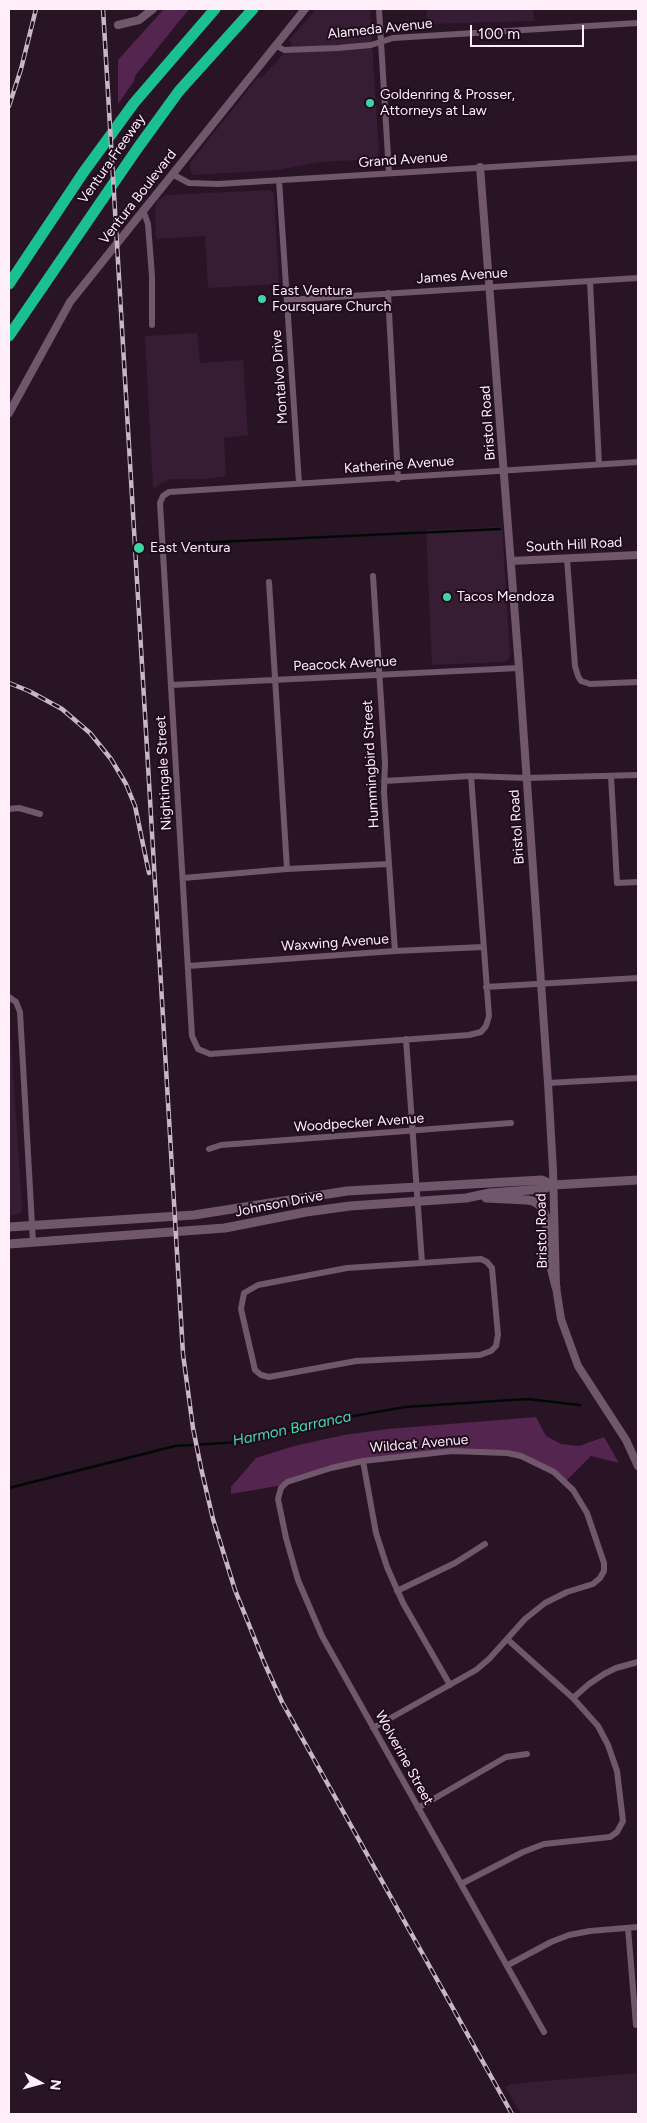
<!DOCTYPE html>
<style>
body{margin:0}
#map{position:relative;width:647px;height:2123px;overflow:hidden;background:#291425;font-family:Figtree,sans-serif}
canvas{display:block}
.frame{position:absolute;inset:0;border:10px solid #feeffb;pointer-events:none}
.north{position:absolute;left:15px;top:2058px;width:50px;height:50px;-webkit-text-stroke:4px #1f0b1c;paint-order:stroke;rotate:97deg;font-size:14px;font-weight:700;line-height:20px;text-align:center;color:#feeffb}
.north::after{content:'';display:block;margin:auto;width:18px;height:22px;background:#feeffb;clip-path:polygon(50% 0,100% 100%,50% 72%,0 100%)}
.scale{position:absolute;left:470px;top:25px;width:114px;height:22px;box-sizing:border-box;border:2px solid #feeffb;border-top:0;padding-left:6px;font-size:15px;line-height:18px;white-space:nowrap;color:#feeffb;-webkit-text-stroke:4px #1f0b1c;paint-order:stroke}
</style>
<div id="map">
<canvas width="647" height="2123"></canvas>
<div class="frame"></div>
<div class="north">N</div>
<div class="scale">100 m</div>
</div>
<script>
const c = document.querySelector('canvas').getContext('2d');
c.lineJoin = 'round';
function fill(path, color) {
  c.fillStyle = color;
  c.fill(path, 'evenodd');
}
function toPath(rows) {
  const path = new Path2D();
  for (const r of rows) {
    path.moveTo(r[0], r[1]);
    for (let i = 2; i < r.length; i += 2) path.lineTo(r[i], r[i + 1]);
  }
  return path;
}
function stroke(path, color, width, dash) {
  c.strokeStyle = color;
  c.lineWidth = width;
  c.lineCap = dash ? 'butt' : 'round';
  c.setLineDash(dash || []);
  c.stroke(path);
}
function label(font, color, halo, rows, align = 'center') {
  c.font = font + ' Figtree,sans-serif';
  c.lineWidth = 4;
  c.setLineDash([]);
  c.textBaseline = 'middle';
  c.strokeStyle = halo;
  c.fillStyle = color;
  for (const [text, x, y, turn = 0] of rows) {
    c.save();
    c.translate(x, y);
    c.rotate((+turn || 0) * Math.PI / 180);
    c.textAlign = isNaN(turn) ? turn : align;
    if (halo) c.strokeText(text, 0, 0);
    c.fillText(text, 0, 0);
    c.restore();
  }
}
const built = toPath([
 [316,9,370,9,379,154,376,159,320,162,277,170,193,175,190,170,190,163,259,76,261,78,292,45,289,40],
 [426,9,533,9,534,21,427,24],
 [270,190,274,193,279,284,208,288,205,236,156,239,155,209,157,201,166,195],
 [197,333,200,363,243,360,248,435,224,438,226,476,205,479,171,479,161,483,155,488,153,487,145,336],
 [502,527,510,656,508,660,503,662,432,665,426,530],
 [9,1011,22,1208,21,1213,9,1216],
 [638,2073,638,2114,521,2114,505,2087,511,2084]
]);
const green = toPath([
 [164,9,189,9,135,76,134,81,118,104,118,60],
 [536,1417,546,1436,561,1444,579,1446,604,1437,619,1463,591,1456,565,1482,521,1456,463,1451,363,1461,283,1485,231,1494,231,1487,256,1458,294,1446,344,1435,388,1429]
]);
const stream = toPath([
 [174,544,500,529],
 [9,1488,175,1446,240,1442,331,1420,405,1407,527,1399,580,1405]
]);
const minor = toPath([
 [379,9,389,173],
 [275,45,284,50,338,48,371,45,393,38,638,23],
 [172,174,189,183,218,184,638,158],
 [279,180,299,483],
 [143,210,148,224,152,276,152,325],
 [590,281,599,464],
 [388,293,398,479],
 [287,300,638,278],
 [567,559,575,666,578,676,581,681,590,684,638,682],
 [373,576,385,762,384,792,395,951],
 [269,582,287,869],
 [171,685,519,668],
 [471,776,489,1016,486,1026,481,1032,469,1035,210,1054,198,1049,192,1036,160,503,163,496,169,492,638,462],
 [611,776,617,883,638,882],
 [384,781,471,776,527,778,638,775],
 [9,809,19,808,40,814],
 [183,878,287,869,389,864],
 [188,966,395,951,483,947],
 [486,987,638,978],
 [9,997,16,1002,20,1012,33,1242],
 [406,1039,422,1263],
 [548,1083,638,1078],
 [209,1149,221,1145,511,1123],
 [481,1259,487,1262,492,1268,498,1335,496,1346,491,1351,480,1355,356,1361,269,1377,261,1375,255,1370,241,1309,244,1293,258,1285,347,1268,481,1259],
 [363,1461,376,1533,387,1567,403,1603,450,1685],
 [397,1591,455,1563,485,1544],
 [573,1698,589,1684,604,1674,616,1668,638,1662],
 [373,1728,476,1670,489,1659,525,1619,545,1603,567,1592,593,1584,600,1578,604,1571,604,1563,587,1513,573,1490,554,1472,521,1456,507,1453,452,1451,363,1461,331,1468,287,1482,281,1488,278,1499,286,1538,298,1580,322,1636,544,2032],
 [418,1808,506,1757,527,1754],
 [461,1884,523,1852,544,1844,610,1837,617,1832,623,1821,617,1771,608,1745,598,1726,573,1698,507,1639],
 [628,1928,636,2025],
 [508,1965,551,1942,569,1935,590,1931,638,1927]
]);
const tertiary = toPath([
 [118,25,139,20,153,9],
 [480,167,519,668,548,1083,553,1170,556,1287,561,1319,578,1366,626,1440,638,1466],
 [9,413,70,302,305,9],
 [511,561,638,555]
]);
const secondary = toPath([
 [486,1198,527,1200,533,1201,541,1206,546,1217,549,1259,556,1287],
 [9,1227,194,1215,347,1191,542,1180,553,1185],
 [9,1244,225,1228,306,1212,350,1206,466,1198,490,1193,543,1189,553,1185,638,1180]
]);
const motorway = toPath([
 [9,284,83,173,134,103,215,9],
 [9,336,137,149,179,91,253,9]
]);
const rail = toPath([
 [103,9,183,1354,193,1428,201,1468,213,1519,235,1590,264,1662,282,1702,512,2114],
 [9,106,21,69,36,9],
 [9,683,29,691,62,709,90,733,111,759,126,784,135,806,149,873]
]);
const markers = [
 [370,103,5,"#3ed4a3"],
 [262,299,5,"#3ed4a3"],
 [139,548,6,"#3ed4a3"],
 [447,597,5,"#3ed4a3"]
];
const streetNames = [
 ["Alameda Avenue",380,29,-6],
 ["Ventura Freeway",112,159,-55],
 ["Grand Avenue",403,160,-4],
 ["Ventura Boulevard",138,197,-52],
 ["James Avenue",462,276,-4],
 ["Montalvo Drive",280,377,-94],
 ["Bristol Road",488,423,-94],
 ["Katherine Avenue",399,465,-4],
 ["South Hill Road",574,545,-3],
 ["Peacock Avenue",345,664,-3],
 ["Hummingbird Street",371,764,-93],
 ["Nightingale Street",164,773,-93],
 ["Bristol Road",517,827,-94],
 ["Waxwing Avenue",335,943,-4],
 ["Woodpecker Avenue",359,1123,-4],
 ["Johnson Drive",279,1204,-11],
 ["Bristol Road",542,1231,-91],
 ["Wildcat Avenue",419,1444,-5],
 ["Wolverine Street",404,1758,61]
];
const poiNames = [
 ["Goldenring & Prosser,",380,95],
 ["Attorneys at Law",380,111],
 ["East Ventura",272,291],
 ["Foursquare Church",272,307],
 ["East Ventura",150,548],
 ["Tacos Mendoza",457,597]
];
const waterNames = [
 ["Harmon Barranca",292,1429,-12]
];
fill(built, '#371d33');
fill(green, '#54254e');
stroke(stream, '#010905', 2.5);
stroke(minor, '#70576b', 6);
stroke(tertiary, '#70576b', 8);
stroke(secondary, '#70576b', 9);
stroke(motorway, '#1ac090', 11);
stroke(rail, '#c7b6c4', 4.5);
stroke(rail, '#1f0b1c', 2.5, [8]);
for (const [x, y, r, color] of markers) {
  const dot = new Path2D();
  dot.arc(x, y, r, 0, 2 * Math.PI);
  c.fillStyle = color;
  c.fill(dot);
  stroke(dot, '#1f0b1c', 2);
}
label('14px', '#feeffb', '#1f0b1c', streetNames);
label('14px', '#feeffb', '#1f0b1c', poiNames, 'left');
label('italic 15px', '#45dcaa', '#1f0b1c', waterNames);
</script>
